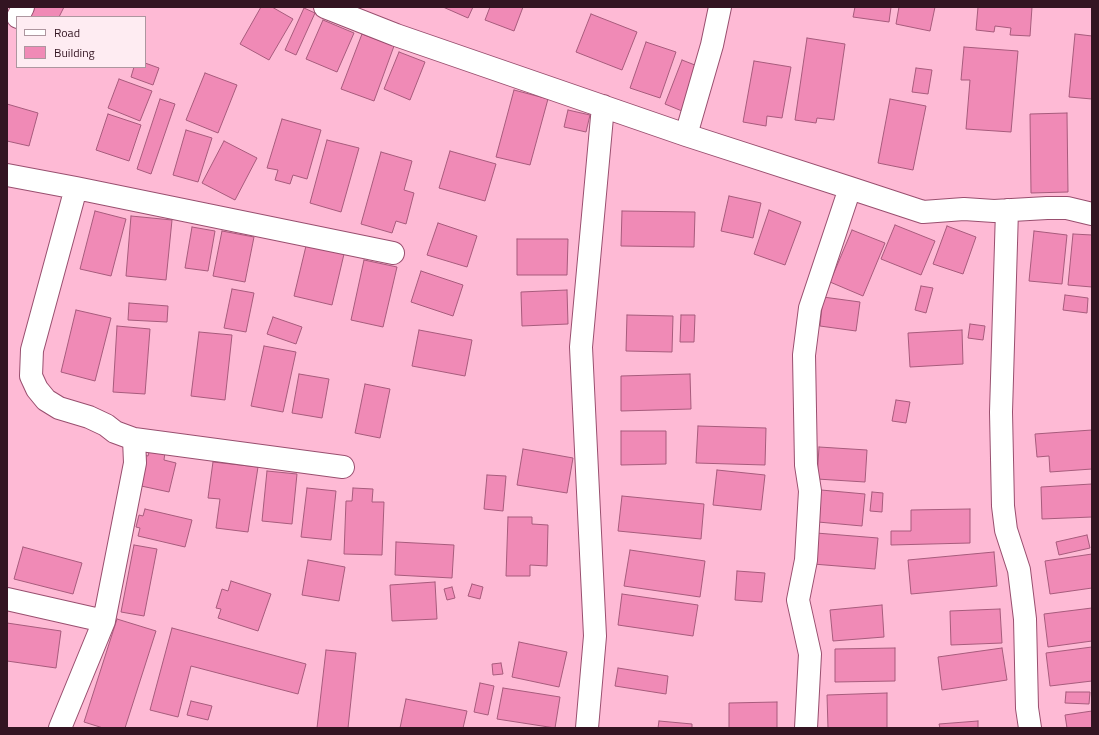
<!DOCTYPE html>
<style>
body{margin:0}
#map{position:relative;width:1099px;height:735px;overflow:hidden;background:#febad5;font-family:"Titillium Web",sans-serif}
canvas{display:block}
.frame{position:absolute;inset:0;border:8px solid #331522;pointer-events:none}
.legend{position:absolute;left:16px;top:16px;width:130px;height:52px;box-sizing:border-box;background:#feecf2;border:1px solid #ad969f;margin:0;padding:5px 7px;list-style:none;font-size:12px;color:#331522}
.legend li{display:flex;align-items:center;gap:8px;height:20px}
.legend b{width:20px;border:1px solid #ad969f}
</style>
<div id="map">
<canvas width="1099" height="735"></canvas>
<div class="frame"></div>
<ul class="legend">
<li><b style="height:5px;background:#fff"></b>Road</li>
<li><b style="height:11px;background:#f08ab6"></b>Building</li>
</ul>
</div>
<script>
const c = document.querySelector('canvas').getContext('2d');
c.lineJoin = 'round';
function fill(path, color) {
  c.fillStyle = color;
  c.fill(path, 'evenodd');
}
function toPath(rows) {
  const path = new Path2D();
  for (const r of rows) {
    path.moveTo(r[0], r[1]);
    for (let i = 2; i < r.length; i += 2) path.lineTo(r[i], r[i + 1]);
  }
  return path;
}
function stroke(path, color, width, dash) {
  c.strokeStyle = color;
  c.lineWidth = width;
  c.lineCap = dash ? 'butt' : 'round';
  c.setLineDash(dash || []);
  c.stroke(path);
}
const building = toPath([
 [31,7,64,7,59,17,26,17,31,7],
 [261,7,272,7,293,19,269,60,240,44,261,7],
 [443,7,473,7,468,18,443,7],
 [490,7,523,7,514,31,485,20,490,7],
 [855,7,891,7,889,22,853,17,855,7],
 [899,7,935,7,930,31,896,24,899,7],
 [978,7,1032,7,1030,36,1010,35,1011,28,995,26,994,32,976,30,978,7],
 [304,8,315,13,296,55,285,50,304,8],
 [591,14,637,32,622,70,576,52,591,14],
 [323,20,354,33,337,72,306,59,323,20],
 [362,34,394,46,374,101,341,89,362,34],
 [1075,34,1092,36,1092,99,1069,97,1075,34],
 [807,38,845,44,834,120,817,118,816,123,795,120,807,38],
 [646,42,676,52,660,98,630,88,646,42],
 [964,47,1018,51,1011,132,966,129,970,80,961,80,964,47],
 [399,52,425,62,410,100,384,89,399,52],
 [682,60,700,67,682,111,665,104,682,60],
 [754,61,791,67,782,118,767,116,766,126,743,122,754,61],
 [145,63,159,68,153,85,131,77,134,67,145,67,145,63],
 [916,68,932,70,928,94,912,92,916,68],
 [205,73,237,85,218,133,186,120,205,73],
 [119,79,152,91,140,121,108,108,119,79],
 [514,90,548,99,530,165,496,157,514,90],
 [160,99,175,104,151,174,137,169,160,99],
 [890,99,926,106,913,170,878,163,890,99],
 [7,104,38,113,29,146,7,141,7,104],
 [568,110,590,115,586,132,564,127,568,110],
 [1067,113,1068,192,1031,193,1030,114,1067,113],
 [108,114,141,125,129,161,96,150,108,114],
 [282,119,321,130,307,179,293,175,290,184,275,180,278,170,267,168,282,119],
 [186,130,212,138,198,182,173,175,186,130],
 [327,140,359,148,341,212,310,203,327,140],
 [224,141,257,158,235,200,202,183,224,141],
 [450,151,496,164,485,201,439,188,450,151],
 [381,152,412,161,404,190,414,193,406,224,396,221,392,233,361,224,381,152],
 [729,196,761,203,753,238,721,231,729,196],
 [769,210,801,222,785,265,754,254,769,210],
 [95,211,126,219,111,276,80,269,95,211],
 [622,211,695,212,694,247,621,246,622,211],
 [131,216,172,220,166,280,126,276,131,216],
 [438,223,477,236,467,267,427,255,438,223],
 [895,225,935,241,921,275,881,259,895,225],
 [947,226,976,237,963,274,933,264,947,226],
 [192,227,215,231,208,271,185,268,192,227],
 [852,230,885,243,863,296,830,282,852,230],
 [222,231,254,237,245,282,213,276,222,231],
 [1034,231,1067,235,1062,284,1029,281,1034,231],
 [1073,234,1092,235,1092,287,1068,285,1073,234],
 [517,239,568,239,567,275,517,275,517,239],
 [306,246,344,254,332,305,294,296,306,246],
 [364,260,397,267,383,327,351,320,364,260],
 [421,271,463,285,453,316,411,302,421,271],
 [921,286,933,288,926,313,915,310,921,286],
 [232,289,254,293,246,332,224,328,232,289],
 [567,290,568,324,522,326,521,292,567,290],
 [1065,295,1088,298,1087,313,1063,310,1065,295],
 [823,297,860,302,856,331,820,326,823,297],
 [129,303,168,306,167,322,128,320,129,303],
 [76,310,111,318,95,381,61,372,76,310],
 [627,315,673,316,672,352,626,351,627,315],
 [681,315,695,315,694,342,680,342,681,315],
 [273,317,302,327,296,344,267,334,273,317],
 [970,324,985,326,983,340,968,338,970,324],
 [117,326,150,329,145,394,113,392,117,326],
 [419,330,472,340,465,376,412,366,419,330],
 [962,330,963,364,910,367,908,333,962,330],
 [199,332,232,335,225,400,191,396,199,332],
 [264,346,296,352,283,412,251,406,264,346],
 [299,374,329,379,322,418,292,413,299,374],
 [690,374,691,409,621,411,621,376,690,374],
 [365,384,390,389,380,438,355,433,365,384],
 [896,400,910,402,906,423,892,421,896,400],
 [698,426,766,428,765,465,696,463,698,426],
 [1092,430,1092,469,1050,472,1049,456,1037,457,1035,434,1092,430],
 [621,431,666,431,666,464,621,465,621,431],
 [819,447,867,450,865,482,817,479,819,447],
 [150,448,165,452,164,460,176,463,169,492,132,484,139,454,148,456,150,448],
 [523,449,573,458,567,493,517,485,523,449],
 [213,462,258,467,248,532,216,528,220,499,208,498,213,462],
 [717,470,765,475,761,510,713,505,717,470],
 [267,471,297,474,292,524,262,521,267,471],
 [487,475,506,476,503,511,484,509,487,475],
 [1092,484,1092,517,1042,519,1041,487,1092,484],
 [307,488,336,491,331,540,301,537,307,488],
 [353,488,373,489,372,502,384,502,382,555,344,554,346,501,352,501,353,488],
 [821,490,865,494,862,526,818,522,821,490],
 [872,492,883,493,882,512,870,511,872,492],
 [622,496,704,504,701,539,618,531,622,496],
 [145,509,192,520,185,547,138,536,140,528,136,527,139,515,143,516,145,509],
 [970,509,970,543,891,545,891,531,911,531,911,510,970,509],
 [508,517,532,517,532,524,548,525,547,566,530,565,530,576,506,576,508,517],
 [816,533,878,538,875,569,813,564,816,533],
 [1087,535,1090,548,1059,555,1056,542,1087,535],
 [396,542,454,545,452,578,395,575,396,542],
 [134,545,157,549,144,616,121,612,134,545],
 [23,547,82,563,73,594,14,579,23,547],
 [630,550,705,561,700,597,624,586,630,550],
 [994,552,997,586,911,594,908,560,994,552],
 [1092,554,1092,588,1050,594,1045,561,1092,554],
 [308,560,345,567,339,601,302,595,308,560],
 [737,571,765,573,762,602,735,600,737,571],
 [231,581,271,594,258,631,218,618,221,609,216,608,222,589,228,591,231,581],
 [435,582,437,619,392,621,390,585,435,582],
 [472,584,483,587,480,599,468,596,472,584],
 [452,587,455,598,447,600,444,589,452,587],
 [622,594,698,605,693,636,618,625,622,594],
 [882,605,884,637,833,641,830,610,882,605],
 [1092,608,1092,641,1048,647,1044,614,1092,608],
 [1000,609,1002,643,951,645,950,611,1000,609],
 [117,619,156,631,125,728,103,728,84,722,117,619],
 [7,623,61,631,56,668,7,661,7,623],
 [172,628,306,664,298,694,191,666,178,717,150,710,172,628],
 [519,642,567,652,559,687,512,677,519,642],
 [1092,647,1092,681,1050,686,1046,653,1092,647],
 [895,648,895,681,835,682,835,649,895,648],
 [1002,648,1007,680,942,690,938,657,1002,648],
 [326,650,356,653,348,728,317,728,326,650],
 [501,663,503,674,493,675,492,664,501,663],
 [618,668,668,676,666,694,615,686,618,668],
 [480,683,494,686,488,715,474,712,480,683],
 [503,688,560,697,555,728,497,719,503,688],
 [1066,692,1090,692,1089,704,1065,703,1066,692],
 [887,693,887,728,828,728,827,695,887,693],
 [406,699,467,711,463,728,400,728,406,699],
 [191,701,212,706,208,720,187,715,191,701],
 [777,702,777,728,729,728,729,703,777,702],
 [1092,711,1092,728,1067,728,1065,715,1092,711],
 [659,721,692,724,692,728,658,728,659,721],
 [978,721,978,728,940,728,939,724,978,721]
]);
const minor = toPath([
 [325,7,396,35,686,135,850,188,923,212,964,209,994,211,1047,208,1067,208,1092,214],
 [18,17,23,7],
 [686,135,712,45,720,7],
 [7,175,76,188,393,253],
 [76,188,32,350,31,376,37,389,46,400,59,408,89,417,106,425,115,432,134,439,343,467],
 [1007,210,1001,412,1003,506,1006,530,1019,570,1025,619,1027,708,1030,728],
 [7,599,104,621],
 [60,728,104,621,135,463,134,439],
 [587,728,595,636,581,347,603,106],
 [806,728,810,654,798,600,806,560,810,491,806,465,804,355,810,308,850,188]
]);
fill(building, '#f08ab6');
stroke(building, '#a75b7c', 1);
stroke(minor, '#994f6f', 24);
stroke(minor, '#fff', 22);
</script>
